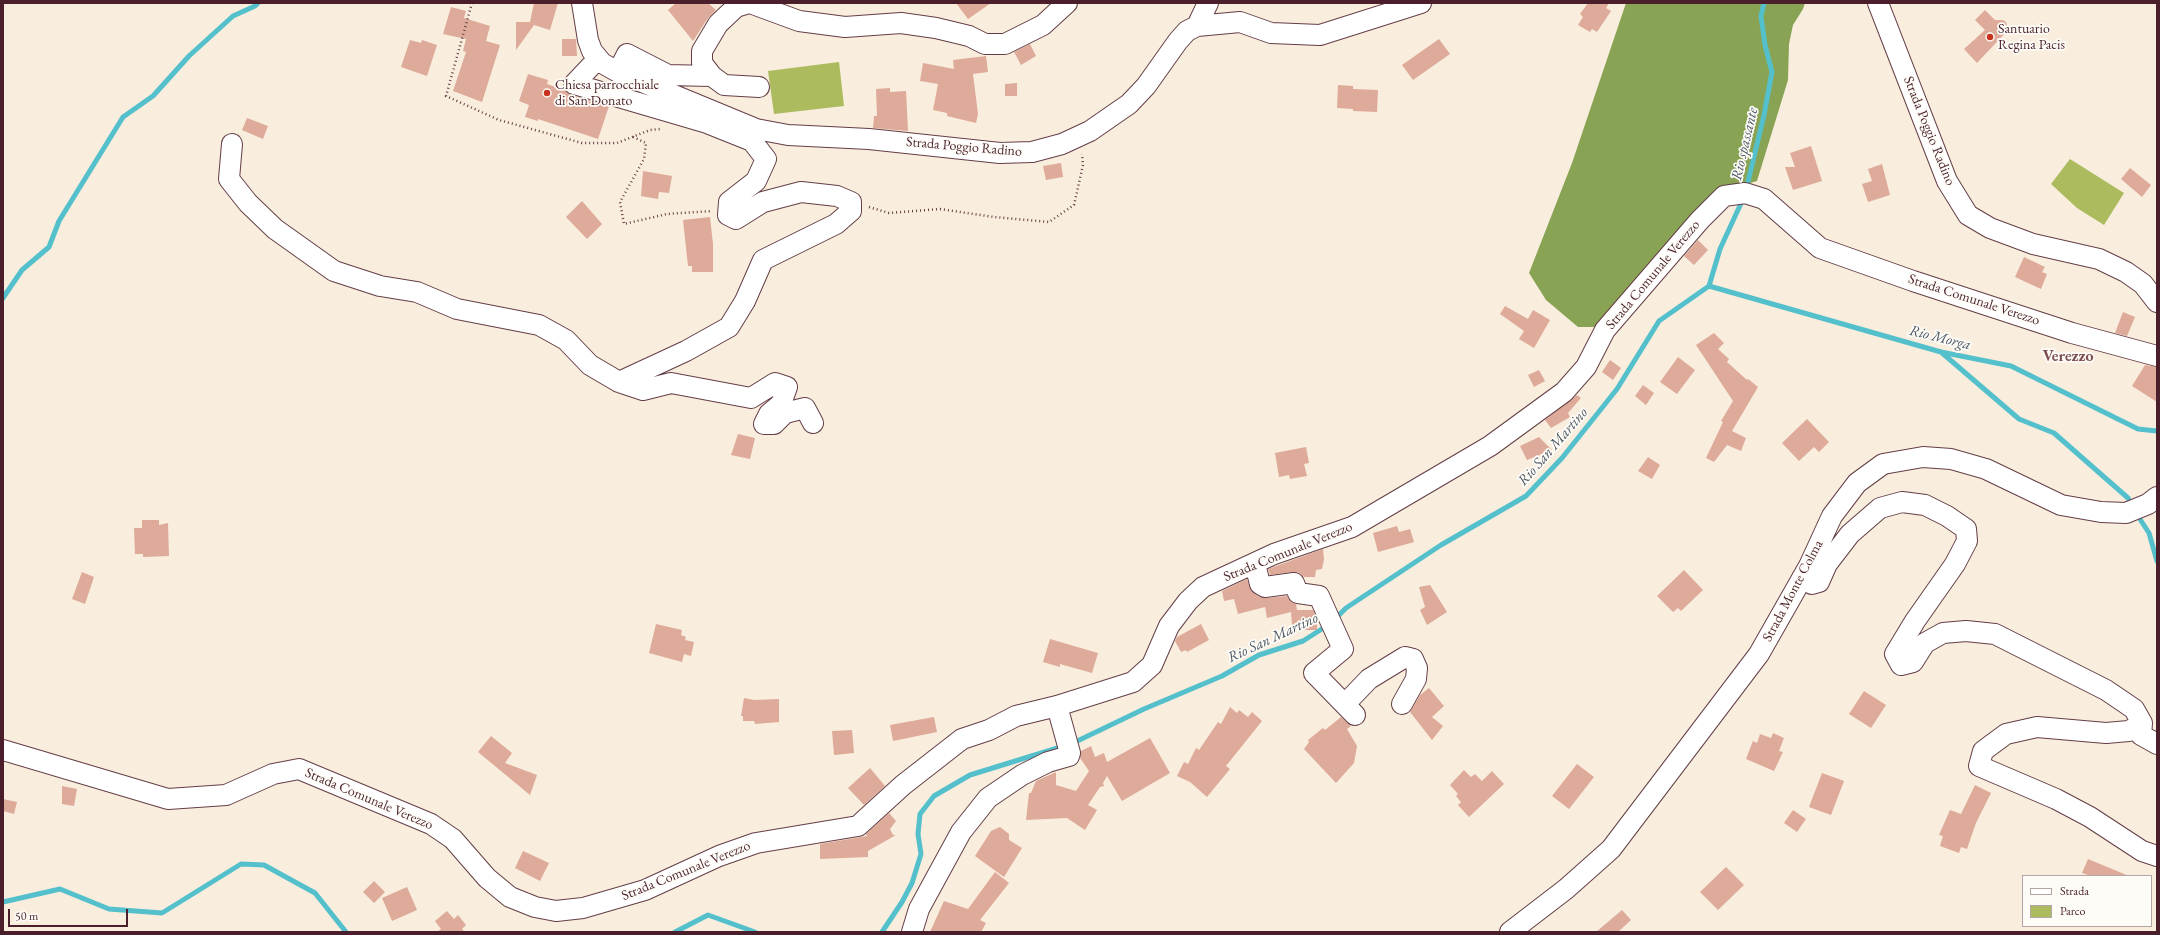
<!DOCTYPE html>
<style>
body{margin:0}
#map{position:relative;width:2160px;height:935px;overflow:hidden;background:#f9edde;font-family:"EB Garamond",serif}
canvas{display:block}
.frame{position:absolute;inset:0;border:4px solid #4a1f2b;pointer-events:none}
.legend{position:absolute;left:2022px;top:875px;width:130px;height:52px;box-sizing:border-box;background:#fdfcf7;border:1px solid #b5a4a5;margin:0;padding:5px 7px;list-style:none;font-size:12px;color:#4a1f2b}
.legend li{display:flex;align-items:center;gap:8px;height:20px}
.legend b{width:20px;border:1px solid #b5a4a5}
.scale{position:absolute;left:8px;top:909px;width:120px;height:18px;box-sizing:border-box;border:2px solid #4a1f2b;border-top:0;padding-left:5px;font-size:12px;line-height:14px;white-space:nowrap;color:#4a1f2b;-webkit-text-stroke:3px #fdfcf7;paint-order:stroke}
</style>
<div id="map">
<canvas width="2160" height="935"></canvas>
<div class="frame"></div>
<ul class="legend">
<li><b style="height:5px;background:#fff"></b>Strada</li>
<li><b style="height:11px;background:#acbb5d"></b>Parco</li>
</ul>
<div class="scale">50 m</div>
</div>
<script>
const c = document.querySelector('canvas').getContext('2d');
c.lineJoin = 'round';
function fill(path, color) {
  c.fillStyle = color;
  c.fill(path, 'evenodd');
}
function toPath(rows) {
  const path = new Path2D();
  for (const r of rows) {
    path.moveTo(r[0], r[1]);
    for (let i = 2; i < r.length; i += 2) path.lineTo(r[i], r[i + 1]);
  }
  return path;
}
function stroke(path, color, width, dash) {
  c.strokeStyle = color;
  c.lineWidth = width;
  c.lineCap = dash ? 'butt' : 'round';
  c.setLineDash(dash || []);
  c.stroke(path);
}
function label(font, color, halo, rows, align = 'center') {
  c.font = font + ' "EB Garamond",serif';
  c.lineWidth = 3.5;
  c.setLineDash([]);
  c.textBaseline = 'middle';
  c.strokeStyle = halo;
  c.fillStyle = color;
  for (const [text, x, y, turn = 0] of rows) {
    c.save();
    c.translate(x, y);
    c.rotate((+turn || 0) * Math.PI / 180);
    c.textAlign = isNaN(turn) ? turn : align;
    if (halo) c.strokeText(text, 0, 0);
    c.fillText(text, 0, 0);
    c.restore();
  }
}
const green = toPath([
 [839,62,844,106,774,114,768,71],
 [2070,159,2124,193,2104,225,2077,208,2051,184]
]);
const forest = toPath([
 [1626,3,1805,3,1803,9,1793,25,1789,44,1788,80,1757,181,1714,194,1596,327,1578,327,1546,300,1529,273,1572,163]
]);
const stream = toPath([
 [1746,190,1764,115,1772,72,1765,45,1761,16,1764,3],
 [1709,286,1941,352,2011,366,2138,429,2157,431],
 [1709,286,1720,249,1743,199],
 [3,298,22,270,49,247,59,221,123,117,153,96,189,56,233,16,255,6,258,3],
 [1941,352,2019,419,2054,433,2128,498,2132,506],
 [2136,513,2149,533,2157,561],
 [1334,620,1346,608,1441,545,1526,496,1562,458,1617,389,1659,321,1709,286],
 [1071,744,1144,709,1222,676,1259,655,1303,641,1328,625],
 [3,902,60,889,109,909,162,913,241,864,264,865,315,893,346,932],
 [675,932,708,915,755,932],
 [882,932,902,902,912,883,921,854,918,834,920,814,934,796,970,775,1064,746]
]);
const building = toPath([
 [534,3,558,3,550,30,534,25,516,50,516,22,530,22],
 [676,3,708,3,716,10,708,18,693,41,668,10],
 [956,3,991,3,968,19],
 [1588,3,1609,3,1606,8,1611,11,1597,32,1592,29,1590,32,1578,25,1583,17,1580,14],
 [451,7,466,11,464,18,490,26,486,41,500,45,482,102,453,91,466,52,463,51,466,39,443,34],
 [1985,10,1995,20,2003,20,2006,22,2008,30,1977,63,1964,49,1985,30,1975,20],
 [562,39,576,39,577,56,562,56],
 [1439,39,1450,54,1413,80,1402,65],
 [410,40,421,43,422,40,437,45,427,76,401,67],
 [1030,44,1036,56,1021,65,1014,52],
 [986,56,988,72,973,74,978,114,976,123,947,116,947,113,933,110,938,84,920,81,923,63,954,69,953,60],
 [528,74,548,80,547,84,564,90,571,95,609,106,598,139,538,119,538,121,525,117,529,105,519,101],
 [1017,83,1017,96,1005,96,1005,84],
 [1338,85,1353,86,1353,89,1378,90,1377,112,1353,111,1353,109,1337,108],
 [890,88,890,92,906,91,908,131,873,128,874,116,877,116,876,89],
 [247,118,268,126,263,139,242,130],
 [1811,146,1822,181,1793,190,1785,167,1795,167,1790,153],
 [1061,163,1063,177,1046,180,1043,166],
 [1882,164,1890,195,1868,202,1862,184,1872,181,1868,169],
 [2130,168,2151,185,2142,197,2121,179],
 [643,171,672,176,669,193,659,192,658,199,641,196],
 [582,201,602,224,587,239,566,217],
 [710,217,713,244,713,272,692,272,692,266,688,266,683,220],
 [1698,240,1708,250,1694,265,1684,256],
 [2024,257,2045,267,2042,272,2047,274,2041,289,2015,277],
 [1505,306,1528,319,1533,310,1550,320,1534,348,1519,339,1524,331,1500,314],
 [2123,312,2135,317,2127,336,2115,333],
 [1714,333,1724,343,1718,349,1729,359,1727,362,1747,380,1748,379,1758,387,1732,431,1746,438,1741,451,1727,445,1714,462,1706,458,1723,422,1721,421,1733,401,1696,345],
 [1678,357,1695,370,1677,394,1660,382],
 [1610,360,1621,368,1613,380,1602,372],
 [2145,365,2157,367,2157,402,2132,386],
 [1539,370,1545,381,1534,387,1528,375],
 [1643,385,1654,393,1646,405,1635,396],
 [1577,395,1581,398,1568,413,1570,417,1551,428,1545,420],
 [1807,419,1829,442,1819,452,1814,447,1799,461,1782,443],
 [738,434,755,438,750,459,731,455],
 [1539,437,1552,450,1527,460,1520,446],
 [1306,447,1309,463,1304,464,1307,476,1290,479,1289,475,1279,477,1275,453],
 [1648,457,1660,465,1652,479,1638,471],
 [142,520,159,520,159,525,168,523,169,556,143,557,143,554,135,554,134,528,142,528],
 [1397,526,1399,532,1410,529,1414,542,1378,552,1373,533],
 [1323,549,1324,559,1322,569,1316,570,1315,577,1304,577,1298,572,1293,572,1270,575,1268,569],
 [1684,570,1703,590,1681,611,1678,608,1673,612,1657,596],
 [82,572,94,577,85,604,72,599],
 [1247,579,1251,591,1259,597,1267,598,1287,596,1291,602,1296,604,1297,610,1313,610,1317,619,1317,630,1299,630,1298,625,1292,625,1291,612,1267,618,1265,607,1238,614,1234,599,1224,601,1222,591],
 [1430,585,1447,612,1427,625,1420,610,1425,607,1419,587],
 [656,624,682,630,681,635,686,637,685,640,694,642,691,656,684,654,682,662,649,653],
 [1201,624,1209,640,1187,652,1186,650,1181,652,1175,641,1177,637],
 [1050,639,1098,653,1092,673,1060,664,1060,667,1043,662],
 [1429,688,1444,706,1432,717,1443,726,1432,740,1410,712,1420,695],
 [1864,691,1886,705,1871,728,1849,714],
 [744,698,754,700,779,699,779,722,755,724,754,721,743,721,743,716,741,716],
 [1230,707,1237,713,1239,710,1248,717,1252,712,1262,721,1226,766,1230,769,1207,797,1190,782,1177,776,1184,762,1188,764,1196,748,1199,750,1218,722,1221,724],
 [934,717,937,732,893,741,890,725],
 [1341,717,1351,726,1347,729,1357,746,1354,763,1336,783,1304,749,1309,742,1308,740,1323,728,1325,730],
 [852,730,854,753,834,755,832,731],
 [1773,733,1784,738,1779,751,1783,752,1774,771,1746,759,1753,741,1757,743,1760,734,1771,738],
 [491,736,512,753,505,763,537,775,530,795,478,752],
 [1150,738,1170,773,1122,801,1107,776,1103,783,1104,786,1100,787,1088,805,1097,810,1085,830,1067,818,1026,820,1029,793,1031,793,1036,781,1056,772,1056,785,1076,791,1089,771,1080,758,1081,751,1091,746,1095,757,1104,753,1107,762],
 [1577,764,1594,777,1569,809,1552,796],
 [870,768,885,786,864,805,848,788],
 [1464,770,1471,777,1475,774,1482,781,1492,771,1504,784,1469,817,1458,805,1461,802,1456,796,1458,794,1450,785],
 [1822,773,1844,781,1831,815,1809,807],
 [1975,785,1991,793,1976,823,1967,849,1961,847,1959,853,1940,846,1943,836,1939,835,1950,810,1961,814],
 [62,786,77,789,74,806,62,804],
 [3,799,17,802,14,814,3,811],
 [1793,810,1806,819,1797,832,1784,823],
 [889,813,896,821,890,829,893,835,896,835,868,851,868,857,820,859,820,844,867,836,866,834],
 [1000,827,1009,834,1009,840,1022,848,1004,877,975,856,991,831],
 [523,851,549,863,540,881,515,868],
 [2088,859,2129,876,2091,876,2082,873],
 [1726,867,1744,885,1718,910,1700,892],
 [995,872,1009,883,980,920,986,923,981,932,930,932,944,901,968,909],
 [374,881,385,892,374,903,363,892],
 [407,887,417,910,392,921,382,898],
 [1622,910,1631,920,1618,932,1596,932],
 [447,911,454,919,458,915,466,925,462,929,465,932,437,932,441,929,435,921]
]);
const path = toPath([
 [472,3,446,96,499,120,582,143,617,143,650,130,660,129],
 [633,137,646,143,644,159,620,202,624,224,667,214,712,211],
 [869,207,889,213,940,209,994,217,1049,222,1074,205,1083,165,1082,154]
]);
const minor = toPath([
 [582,3,588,40,592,51,602,63,618,72,756,129,788,135,869,139,1000,153,1032,152,1062,144,1090,131,1129,104,1146,86,1178,41,1187,31,1197,26,1240,22,1271,33,1320,35,1421,3],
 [750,3,799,21,845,27,901,23,936,28,969,36,985,44,1005,44,1043,25,1067,3],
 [1878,3,1947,181,1968,215,1990,228,2033,244,2099,259,2126,272,2143,284,2157,302],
 [1197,26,1208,3],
 [591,66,574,84,707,123,717,115],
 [618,72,627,54,668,75,712,76,702,63,702,51,718,24,736,7,749,3],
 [712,76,724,85,759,87],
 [232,144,229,179,248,203,275,229,334,271,380,286,417,292,457,309,539,325,566,340,590,365,619,382,686,351,729,327,745,301,763,260,836,224,851,211,851,202,837,196,801,192,763,202,736,219,728,215,729,202,756,181,766,159,752,141,707,123],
 [619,382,643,390,671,383,751,398,775,383,787,387,781,404,769,414,764,424,774,424,785,413,805,408,813,423],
 [1246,567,1256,568,1260,584,1265,587,1294,583,1298,593,1319,596,1343,649,1314,673,1355,715],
 [1802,578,1812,584,1819,582,1827,564,1850,534,1880,508,1902,502,1925,505,1947,516,1966,529,1967,541,1955,564,1915,621,1895,654,1901,665,1913,662,1925,643,1943,633,1966,631,1995,634,2106,690,2134,709,2142,723,2129,731,2106,733,2037,727,2006,734,1983,751,1979,766,2056,799,2090,817,2142,851,2157,856],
 [1345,704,1369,679,1405,657,1413,659,1417,668,1416,679,1402,704],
 [2142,723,2141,735,2157,744],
 [3,750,168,799,226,795,273,774,299,769,431,824,453,839,487,878,510,897,535,907,556,911,583,908,645,890,719,856,756,843,858,826,903,785,962,739,989,730,1016,716,1057,706,1133,682,1152,665,1169,626,1188,601,1203,587,1274,554,1352,527,1490,446,1564,392,1586,367,1605,330,1700,220,1724,196,1745,193,1764,199,1820,248,1913,281,2072,333,2157,356],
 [912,932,919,909,961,832,988,798,1022,775,1048,762,1069,756,1070,753,1057,706],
 [1510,932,1566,889,1611,849,1759,654,1809,566,1832,516,1857,483,1883,464,1923,457,1951,459,1986,469,2061,505,2101,512,2126,513,2148,504,2157,497]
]);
const markers = [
 [1990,37,4,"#c8321e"],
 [547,93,4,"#c8321e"]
];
const poiNames = [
 ["Santuario",1998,29],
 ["Regina Pacis",1998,45],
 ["Chiesa parrocchiale",555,85],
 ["di San Donato",555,101]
];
const streetNames = [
 ["Strada Poggio Radino",1929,131,68],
 ["Strada Poggio Radino",964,147,5],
 ["Strada Comunale Verezzo",1653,275,-50],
 ["Strada Comunale Verezzo",1974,300,18],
 ["Strada Comunale Verezzo",1288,552,-22],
 ["Strada Monte Colma",1793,591,-62],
 ["Strada Comunale Verezzo",369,799,23],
 ["Strada Comunale Verezzo",686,871,-22]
];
const waterNames = [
 ["Rio spassante",1745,144,-77],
 ["Rio Morga",1940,338,14],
 ["Rio San Martino",1553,447,-49],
 ["Rio San Martino",1273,638,-25]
];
const quarterNames = [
 ["Verezzo",2068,357]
];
fill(green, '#acbb5d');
fill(forest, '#89a354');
stroke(stream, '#53c0cb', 5);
fill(building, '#deaa99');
stroke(minor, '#643e46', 22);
stroke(path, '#643e46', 2.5, [1, 3]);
stroke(minor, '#fff', 20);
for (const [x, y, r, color] of markers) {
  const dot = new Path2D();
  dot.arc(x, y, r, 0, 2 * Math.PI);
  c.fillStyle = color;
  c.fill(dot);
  stroke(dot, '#fdfcf7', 1.5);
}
label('14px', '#4a1f2b', '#fdfcf7', poiNames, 'left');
label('14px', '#4a1f2b', '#fdfcf7', streetNames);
label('italic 15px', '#4d5763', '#fdfcf7', waterNames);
label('bold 16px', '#7e5052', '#fdfcf7', quarterNames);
</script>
